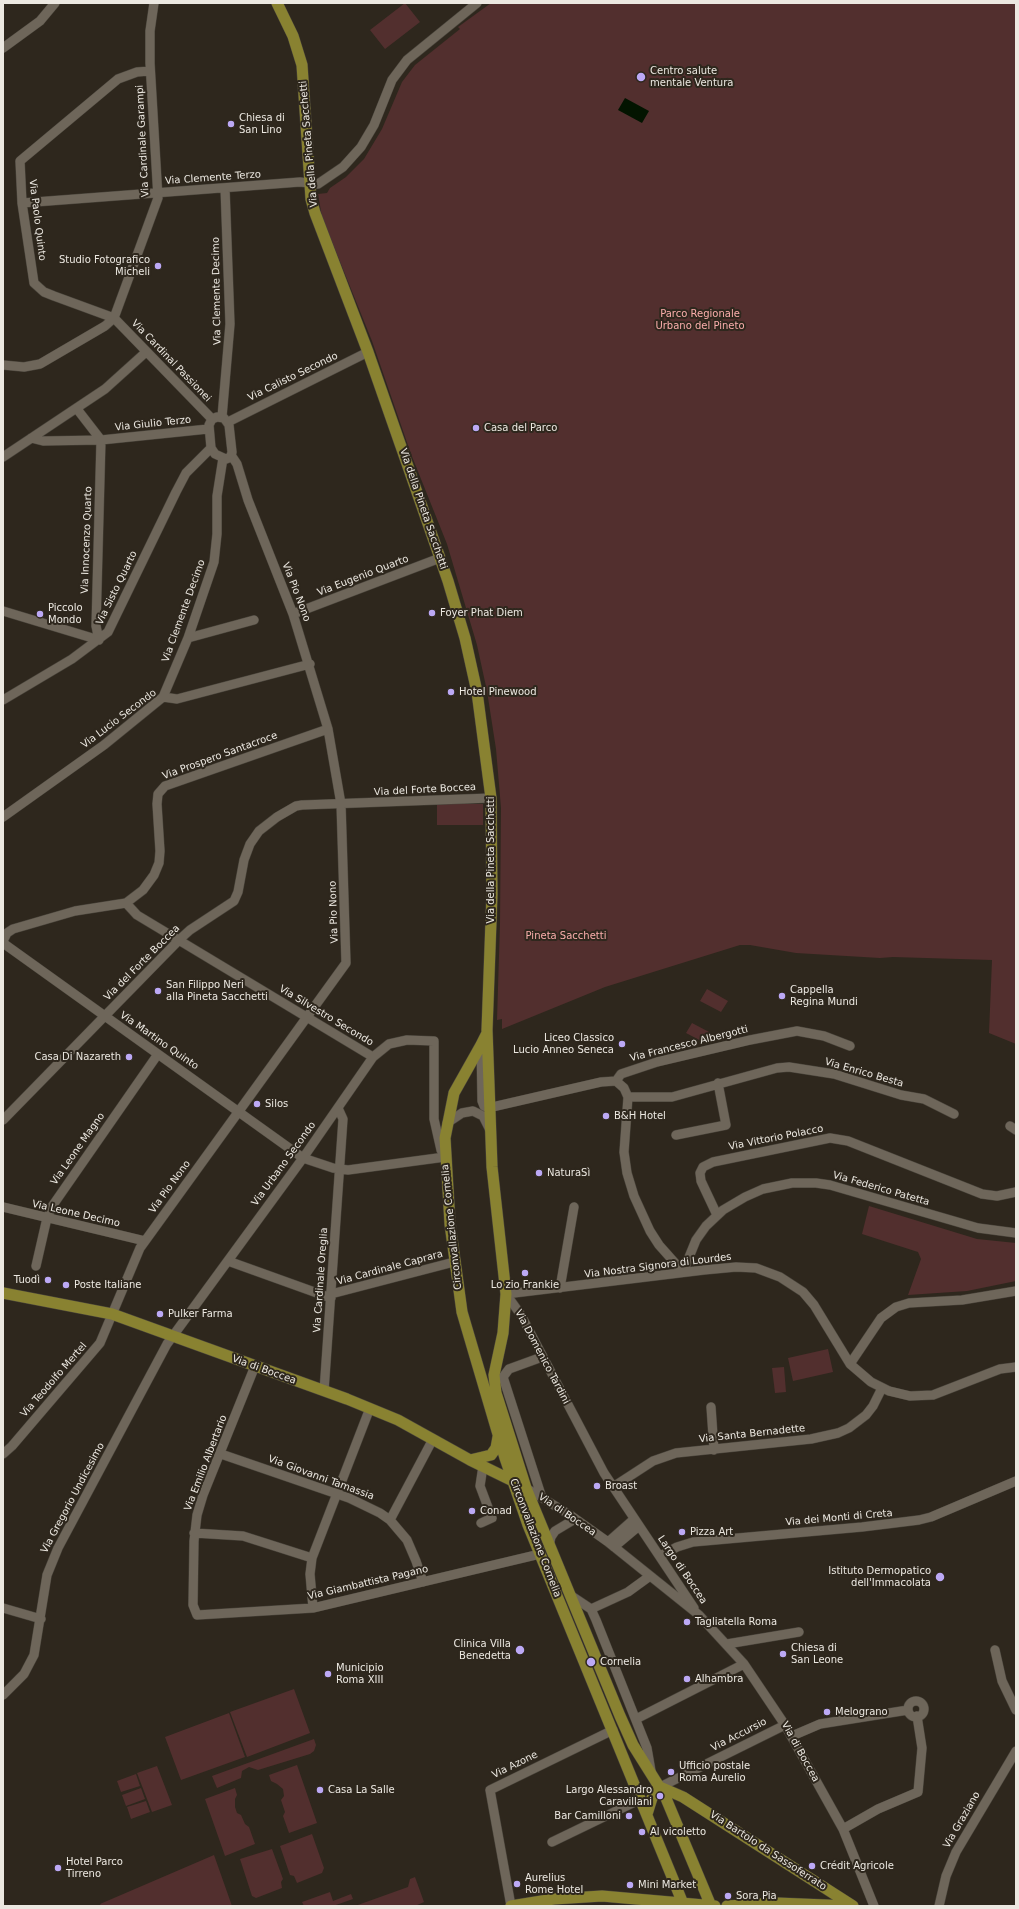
<!DOCTYPE html>
<meta charset="utf-8">
<style>
body{margin:0}
#map{position:relative;width:1019px;height:1909px;overflow:hidden;background:#2e271d;font-family:"DejaVu Sans",sans-serif}
canvas{display:block}
.frame{position:absolute;inset:0;border:4px solid #ece8e1;pointer-events:none}
</style>
<div id="map">
<canvas width="1019" height="1909"></canvas>
<div class="frame"></div>
</div>
<script>
const c = document.querySelector('canvas').getContext('2d');
c.lineJoin = 'round';
function fill(path, color) {
  c.fillStyle = color;
  c.fill(path, 'evenodd');
}
function toPath(rows) {
  const path = new Path2D();
  for (const r of rows) {
    if (r.length === 3) {
      path.moveTo(r[0] + r[2], r[1]);
      path.arc(r[0], r[1], r[2], 0, 2 * Math.PI);
      continue;
    }
    path.moveTo(r[0], r[1]);
    for (let i = 2; i < r.length; i += 2) path.lineTo(r[i], r[i + 1]);
  }
  return path;
}
function stroke(path, color, width, dash) {
  c.strokeStyle = color;
  c.lineWidth = width;
  c.lineCap = dash ? 'butt' : 'round';
  c.setLineDash(dash || []);
  c.stroke(path);
}
function label(font, color, halo, rows, align = 'center') {
  c.font = font + ' "DejaVu Sans",sans-serif';
  c.lineWidth = 4;
  c.setLineDash([]);
  c.textBaseline = 'middle';
  c.strokeStyle = halo;
  c.fillStyle = color;
  for (const [text, x, y, turn = 0] of rows) {
    c.save();
    c.translate(x, y);
    c.rotate((+turn || 0) * Math.PI / 180);
    c.textAlign = isNaN(turn) ? turn : align;
    if (halo) c.strokeText(text, 0, 0);
    c.fillText(text, 0, 0);
    c.restore();
  }
}
const green = toPath([
 [405,3,420,22,385,49,370,30],
 [491,3,1016,3,1016,1044,989,1033,992,960,893,957,880,958,796,953,750,945,740,945,605,987,502,1029,502,1019,497,1020,500,923,501,808,496,749,487,691,477,645,447,544,411,454,372,341,322,217,318,194,327,193,330,188,346,177,364,159,382,129,402,82,415,65,460,29,458,27],
 [437,804,483,804,483,825,437,825],
 [707,989,728,1001,721,1012,700,1001],
 [692,1023,711,1033,705,1043,686,1033],
 [869,1206,977,1239,1016,1243,1016,1281,967,1291,908,1295,921,1259,918,1252,862,1234],
 [828,1349,833,1372,793,1381,788,1358],
 [784,1367,786,1392,775,1393,772,1368],
 [294,1689,310,1733,247,1757,230,1712],
 [229,1713,245,1757,181,1780,165,1737],
 [314,1739,316,1745,314,1751,310,1754,258,1770,249,1767,242,1771,241,1778,217,1788,212,1776],
 [297,1765,317,1823,289,1833,283,1816,285,1812,281,1800,284,1796,283,1789,277,1784,271,1781,269,1775],
 [157,1766,172,1805,152,1812,137,1773],
 [136,1774,140,1786,121,1792,117,1781],
 [141,1788,145,1799,126,1806,122,1795],
 [235,1788,237,1795,235,1799,235,1807,237,1813,241,1815,245,1824,249,1827,255,1844,225,1856,205,1799],
 [146,1801,150,1812,131,1819,127,1807],
 [312,1834,324,1868,322,1873,297,1883,294,1876,290,1875,280,1846],
 [272,1849,283,1879,281,1882,282,1888,256,1898,252,1896,240,1859],
 [214,1855,232,1906,101,1906,100,1904],
 [415,1877,424,1902,415,1906,355,1906,408,1887,410,1879],
 [330,1892,333,1901,351,1894,353,1899,333,1906,304,1906,302,1902]
]);
const water = toPath([
 [625,98,649,111,642,123,618,110]
]);
const minor = toPath([
 [3,48,40,21,55,3],
 [150,71,137,72,118,79,20,161,22,203,34,283,44,292,54,296,114,318,212,419],
 [22,203,300,182,318,184,343,167,361,147,374,125,392,80,407,60,477,3],
 [3,365,24,367,40,364,105,326,114,318,158,198,150,63,150,31,154,3],
 [77,409,101,440],
 [217,417,224,418,229,425,232,452,231,457,226,459,215,454,211,448,209,425,212,419,217,417],
 [222,417,230,324,225,188],
 [228,422,368,352],
 [31,438,43,441,101,440,208,429],
 [3,457,105,389,146,352],
 [3,611,99,640],
 [293,614,440,558],
 [188,638,254,620],
 [99,640,96,626,101,440],
 [163,697,188,638,214,562,217,534,217,496,223,458],
 [3,700,72,659,108,632,176,492,186,473,211,448],
 [3,817,104,745,163,697,177,699,310,664],
 [126,903,137,915,373,1057],
 [3,941,7,933,13,929,75,911,126,903,143,890,154,875,159,863,160,851,157,804,158,794,165,786,328,729],
 [3,943,303,1158,333,1168,348,1170,445,1157,441,1150,434,1119,434,1041,407,1040,389,1044,373,1057,303,1158,167,1344,58,1548,47,1575,34,1655,24,1674,3,1695],
 [481,1045,482,1101,484,1106,488,1108,601,1082,616,1081],
 [616,1081,621,1074,657,1062,750,1040,797,1031,824,1036,850,1046],
 [616,1081,624,1088,628,1097,624,1152,627,1173,634,1196,650,1231,659,1245,683,1272],
 [628,1097,672,1097,777,1068,789,1067,834,1074,901,1095,924,1099,954,1114],
 [3,1120,180,939,190,930,234,901,238,892,244,860,250,844,259,831,277,817,296,806,302,805,491,798],
 [447,1123,462,1113,473,1111,483,1116,490,1130],
 [1010,1126,1016,1130],
 [676,1135,726,1125,718,1083],
 [3,1207,145,1241],
 [717,1215,701,1181,700,1173,703,1167,713,1162,830,1138,848,1141,982,1194,997,1196,1016,1192],
 [228,1261,331,1298],
 [36,1266,47,1218,53,1205,158,1054],
 [683,1272,696,1240,706,1226,723,1210,745,1197,763,1189,792,1183,816,1183,830,1185,978,1228,1016,1233],
 [560,1288,574,1207],
 [331,1294,454,1262],
 [506,1294,704,1270,736,1267,756,1268,780,1277,803,1292,814,1305,850,1364,871,1382,889,1391,910,1396,933,1395,1000,1369,1016,1367],
 [506,1294,521,1315,604,1473,694,1608],
 [542,1357,509,1369,503,1377,542,1498],
 [850,1364,881,1318,896,1307,909,1303,962,1300,1016,1291],
 [255,1366,203,1495,197,1515,194,1541,193,1605,197,1615,313,1608,540,1554],
 [324,1391,343,1119,338,1108],
 [711,1407,714,1450],
 [3,1454,12,1446,100,1343,140,1248,346,963,341,804,328,729,293,614,248,500,237,464,231,455],
 [221,1454,349,1498,380,1513,390,1520,407,1540,416,1561,423,1582],
 [613,1487,653,1461,676,1453,811,1439,838,1433,849,1428,866,1415,873,1406,882,1388],
 [526,1488,570,1515,608,1542,699,1615,744,1664,785,1725,843,1829,874,1906],
 [390,1520,433,1439],
 [481,1523,492,1518,480,1486,483,1466],
 [194,1533,243,1536,312,1558],
 [608,1542,634,1519],
 [549,1546,551,1537,555,1531,575,1519],
 [614,1547,639,1526],
 [660,1556,677,1547,693,1542,862,1527,919,1520,931,1517,1016,1481],
 [570,1595,591,1609,596,1620,647,1748,651,1771],
 [3,1608,41,1619],
 [313,1608,310,1574,312,1558,370,1408],
 [591,1609,628,1592,650,1576],
 [727,1644,799,1632],
 [995,1650,1002,1681,1016,1710],
 [916,1709,8],
 [636,1719,744,1664],
 [792,1736,820,1724,908,1710],
 [660,1787,785,1725],
 [843,1829,878,1809,918,1792,922,1748,917,1716],
 [552,1842,641,1799],
 [511,1906,490,1790,613,1730],
 [939,1906,946,1876,956,1852,1016,1751]
]);
const major = toPath([
 [277,3,293,36,302,65,311,199,315,213,368,352,448,581,465,638,477,692,491,798,492,894,487,1030,492,1167,506,1294,503,1333,494,1375,496,1393,526,1488,620,1716,633,1745,665,1796,711,1906],
 [487,1033,481,1045,454,1093,445,1138,450,1224,462,1312,505,1458,528,1525,684,1906],
 [3,1293,112,1314,347,1399,398,1420,470,1460,515,1482],
 [470,1460,491,1455,496,1448,498,1437],
 [660,1787,683,1797,853,1906],
 [647,1814,652,1798,660,1787],
 [511,1906,554,1899,602,1896,715,1906],
 [727,1906,777,1903,850,1906]
]);
const markers = [
 [641,77,5,"#bca9f5"],
 [231,124,4,"#bca9f5"],
 [158,266,4,"#bca9f5"],
 [476,428,4,"#bca9f5"],
 [432,613,4,"#bca9f5"],
 [40,614,4,"#bca9f5"],
 [451,692,4,"#bca9f5"],
 [158,991,4,"#bca9f5"],
 [782,996,4,"#bca9f5"],
 [622,1044,4,"#bca9f5"],
 [129,1057,4,"#bca9f5"],
 [257,1104,4,"#bca9f5"],
 [606,1116,4,"#bca9f5"],
 [539,1173,4,"#bca9f5"],
 [525,1273,4,"#bca9f5"],
 [48,1280,4,"#bca9f5"],
 [66,1285,4,"#bca9f5"],
 [160,1314,4,"#bca9f5"],
 [597,1486,4,"#bca9f5"],
 [472,1511,4,"#bca9f5"],
 [682,1532,4,"#bca9f5"],
 [940,1577,5,"#bca9f5"],
 [687,1622,4,"#bca9f5"],
 [520,1650,5,"#bca9f5"],
 [783,1654,4,"#bca9f5"],
 [591,1662,5,"#bca9f5"],
 [328,1674,4,"#bca9f5"],
 [687,1679,4,"#bca9f5"],
 [827,1712,4,"#bca9f5"],
 [671,1772,4,"#bca9f5"],
 [320,1790,4,"#bca9f5"],
 [660,1796,4,"#bca9f5"],
 [629,1816,4,"#bca9f5"],
 [642,1832,4,"#bca9f5"],
 [812,1866,4,"#bca9f5"],
 [58,1868,4,"#bca9f5"],
 [517,1884,4,"#bca9f5"],
 [630,1885,4,"#bca9f5"],
 [728,1896,4,"#bca9f5"]
];
const poiNames = [
 ["Centro salute",650,71],
 ["mentale Ventura",650,83],
 ["Chiesa di",239,118],
 ["San Lino",239,130],
 ["Studio Fotografico",150,260,"right"],
 ["Micheli",150,272,"right"],
 ["Casa del Parco",484,428],
 ["Piccolo",48,608],
 ["Mondo",48,620],
 ["Foyer Phat Diem",440,613],
 ["Hotel Pinewood",459,692],
 ["San Filippo Neri",166,985],
 ["alla Pineta Sacchetti",166,997],
 ["Cappella",790,990],
 ["Regina Mundi",790,1002],
 ["Liceo Classico",614,1038,"right"],
 ["Lucio Anneo Seneca",614,1050,"right"],
 ["Casa Di Nazareth",121,1057,"right"],
 ["Silos",265,1104],
 ["B&H Hotel",614,1116],
 ["NaturaSì",547,1173],
 ["Tuodì",40,1280,"right"],
 ["Poste Italiane",74,1285],
 ["Lo zio Frankie",525,1285,"center"],
 ["Pulker Farma",168,1314],
 ["Broast",605,1486],
 ["Conad",480,1511],
 ["Pizza Art",690,1532],
 ["Istituto Dermopatico",931,1571,"right"],
 ["dell'Immacolata",931,1583,"right"],
 ["Tagliatella Roma",695,1622],
 ["Clinica Villa",511,1644,"right"],
 ["Benedetta",511,1656,"right"],
 ["Chiesa di",791,1648],
 ["San Leone",791,1660],
 ["Cornelia",600,1662],
 ["Municipio",336,1668],
 ["Roma XIII",336,1680],
 ["Alhambra",695,1679],
 ["Melograno",835,1712],
 ["Ufficio postale",679,1766],
 ["Roma Aurelio",679,1778],
 ["Casa La Salle",328,1790],
 ["Largo Alessandro",652,1790,"right"],
 ["Caravillani",652,1802,"right"],
 ["Bar Camilloni",621,1816,"right"],
 ["Al vicoletto",650,1832],
 ["Hotel Parco",66,1862],
 ["Tirreno",66,1874],
 ["Crédit Agricole",820,1866],
 ["Aurelius",525,1878],
 ["Rome Hotel",525,1890],
 ["Mini Market",638,1885],
 ["Sora Pia",736,1896]
];
const streetNames = [
 ["Via Cardinale Garampi",143,141,-93],
 ["Via della Pineta Sacchetti",309,144,-95],
 ["Via Clemente Terzo",213,178,-4],
 ["Via Paolo Quinto",37,220,83],
 ["Via Clemente Decimo",217,291,-91],
 ["Via Cardinal Passionei",171,361,46],
 ["Via Calisto Secondo",293,377,-26],
 ["Via Giulio Terzo",153,424,-6],
 ["Via della Pineta Sacchetti",423,509,71],
 ["Via Innocenzo Quarto",87,540,-88],
 ["Via Eugenio Quarto",363,576,-21],
 ["Via Sisto Quarto",117,588,-64],
 ["Via Pio Nono",296,592,69],
 ["Via Clemente Decimo",184,611,-70],
 ["Via Lucio Secondo",119,719,-37],
 ["Via Prospero Santacroce",220,756,-20],
 ["Via del Forte Boccea",425,790,-3],
 ["Via della Pineta Sacchetti",491,860,-90],
 ["Via Pio Nono",334,912,-92],
 ["Via del Forte Boccea",142,963,-45],
 ["Via Silvestro Secondo",326,1016,31],
 ["Via Martino Quinto",159,1041,35],
 ["Via Francesco Albergotti",689,1044,-14],
 ["Via Enrico Besta",864,1073,16],
 ["Via Vittorio Polacco",776,1138,-11],
 ["Via Leone Magno",78,1149,-55],
 ["Via Urbano Secondo",284,1164,-54],
 ["Via Pio Nono",170,1187,-54],
 ["Via Federico Patetta",881,1189,16],
 ["Via Leone Decimo",76,1214,13],
 ["Circonvallazione Cornelia",452,1227,-96],
 ["Via Nostra Signora di Lourdes",658,1266,-7],
 ["Via Cardinale Caprara",390,1268,-15],
 ["Via Cardinale Oreglia",321,1280,-86],
 ["Via Domenico Tardini",542,1357,62],
 ["Via di Boccea",264,1370,20],
 ["Via Teodolfo Mertel",54,1380,-49],
 ["Via Santa Bernadette",752,1434,-6],
 ["Via Emilio Albertario",206,1463,-69],
 ["Via Giovanni Tamassia",321,1478,20],
 ["Via Gregorio Undicesimo",73,1498,-62],
 ["Via di Boccea",567,1515,34],
 ["Via dei Monti di Creta",839,1518,-5],
 ["Circonvallazione Cornelia",535,1538,69],
 ["Largo di Boccea",682,1570,56],
 ["Via Giambattista Pagano",368,1583,-13],
 ["Via Accursio",739,1735,-27],
 ["Via di Boccea",800,1752,61],
 ["Via Azone",515,1765,-26],
 ["Via Graziano",962,1820,-60],
 ["Via Bartolo da Sassoferrato",768,1851,33]
];
const parkNames = [
 ["Parco Regionale",700,314],
 ["Urbano del Pineto",700,326],
 ["Pineta Sacchetti",566,936]
];
fill(green, '#522f2e');
fill(water, '#031400');
stroke(minor, '#49443b', 10);
stroke(major, '#49443b', 12);
stroke(minor, '#6e665a', 9);
stroke(major, '#898231', 11);
for (const [x, y, r, color] of markers) {
  const dot = new Path2D();
  dot.arc(x, y, r, 0, 2 * Math.PI);
  c.fillStyle = color;
  c.fill(dot);
  stroke(dot, '#2e271d', 1.5);
}
label('10px', '#ece8e1', '#2e271d', poiNames, 'left');
label('10px', '#ece8e1', '#2e271d', streetNames);
label('10px', '#faadab', '#2e271d', parkNames);
</script>
